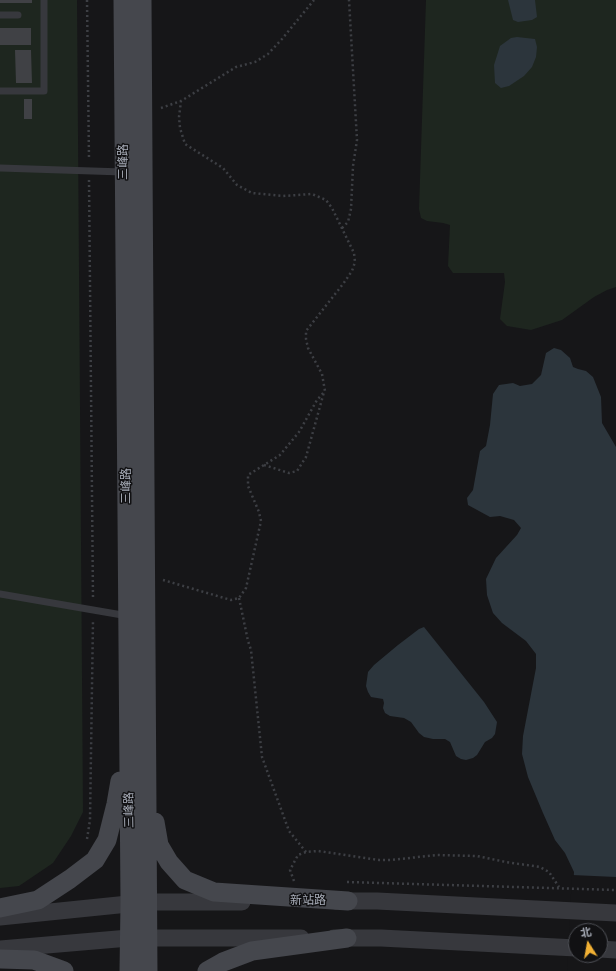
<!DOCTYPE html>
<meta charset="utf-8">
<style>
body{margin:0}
#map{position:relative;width:616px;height:971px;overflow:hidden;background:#161618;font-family:"Titillium Web","Noto Sans SC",sans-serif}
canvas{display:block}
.north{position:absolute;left:568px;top:923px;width:40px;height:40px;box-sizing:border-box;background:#111113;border:1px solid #4d4f55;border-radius:50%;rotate:349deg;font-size:11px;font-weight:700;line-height:16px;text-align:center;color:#a8adb8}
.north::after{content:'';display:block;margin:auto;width:14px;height:18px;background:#f2b134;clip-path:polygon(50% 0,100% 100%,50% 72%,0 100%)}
</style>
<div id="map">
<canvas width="616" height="971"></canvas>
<div class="north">北</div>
</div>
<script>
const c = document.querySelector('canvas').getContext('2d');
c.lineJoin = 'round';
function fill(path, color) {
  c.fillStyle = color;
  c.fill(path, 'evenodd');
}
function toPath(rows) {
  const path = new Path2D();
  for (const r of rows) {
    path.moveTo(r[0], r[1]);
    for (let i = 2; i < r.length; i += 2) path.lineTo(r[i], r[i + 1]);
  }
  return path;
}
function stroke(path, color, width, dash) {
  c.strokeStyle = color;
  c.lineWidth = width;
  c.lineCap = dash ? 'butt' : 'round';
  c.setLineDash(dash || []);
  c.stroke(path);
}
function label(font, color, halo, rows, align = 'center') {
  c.font = font + ' "Titillium Web","Noto Sans SC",sans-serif';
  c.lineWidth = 3;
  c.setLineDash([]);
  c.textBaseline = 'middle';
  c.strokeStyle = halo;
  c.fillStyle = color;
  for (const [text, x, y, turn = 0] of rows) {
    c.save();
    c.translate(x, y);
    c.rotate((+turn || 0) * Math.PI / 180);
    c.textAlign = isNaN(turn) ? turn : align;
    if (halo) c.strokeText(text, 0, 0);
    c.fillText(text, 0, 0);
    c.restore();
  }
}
const green = toPath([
 [0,0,77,0,83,812,71,836,53,863,19,886,0,888],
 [426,0,616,0,616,287,607,290,594,297,562,320,531,330,507,326,500,319,505,282,504,273,453,273,448,266,450,225,443,223,427,221,421,218,419,209]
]);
const water = toPath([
 [508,0,535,0,537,17,532,20,518,22,513,20],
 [517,37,535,39,537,47,536,57,532,67,524,76,509,86,501,88,495,83,494,65,500,46,511,38],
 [554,348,561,350,570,358,573,367,578,369,586,371,593,377,601,397,602,423,616,447,616,971,569,971,574,872,565,853,555,840,543,813,528,777,522,754,523,736,536,668,536,654,526,641,502,623,493,613,487,595,486,579,496,558,517,535,521,528,514,520,500,516,490,517,468,505,467,498,473,490,480,451,486,446,490,425,493,394,499,385,513,383,520,386,532,384,541,375,546,353],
 [576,931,600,931,600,955,576,955],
 [424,627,484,702,497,722,495,734,492,738,485,742,477,755,473,758,466,760,461,759,456,756,450,742,445,739,433,739,424,737,419,733,411,722,404,718,390,716,385,713,383,708,384,703,383,699,371,697,368,692,366,686,368,672,374,665,398,645,419,629]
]);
const pier = toPath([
 [572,875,616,877,616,971,567,971],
 [576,931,600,931,600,955,576,955]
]);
const building = toPath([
 [0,0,32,0,32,3,0,3],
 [0,28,31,28,31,45,0,45],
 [15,50,31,50,32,83,16,83],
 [24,99,32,99,32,119,24,119]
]);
const path = toPath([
 [87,0,89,159],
 [161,108,181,101,236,67,255,62,268,54,282,39,314,0],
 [89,180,93,599],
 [342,228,348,222,351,209,353,166,357,140,349,0],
 [264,465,289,473,297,471,306,457,324,392],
 [163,580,231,600,239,598,246,588,261,521,259,512,248,486,248,475,280,455,299,432,317,400,325,391,322,374,308,348,306,339,306,331,343,284,352,271,355,262,354,253,332,208,326,200,312,194,283,196,252,193,237,185,223,168,185,144,180,128,179,117,181,101],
 [239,598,248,641,251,650,262,757,289,831,306,852],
 [87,839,90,820,93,620],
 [294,881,290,870,298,855,306,852,318,851,379,860,391,860,437,855,477,856,506,862,540,867,549,872,559,887],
 [347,882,616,890]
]);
const service = toPath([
 [0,15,18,15],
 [0,91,44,91,44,0],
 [0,168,123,172],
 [0,594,128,616]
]);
const tertiary = toPath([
 [335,901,377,901,616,913],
 [0,917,148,902,242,902],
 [334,938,381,938,576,948],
 [0,949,129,938,301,938],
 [600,949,616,950]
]);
const secondary = toPath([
 [123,0,130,903,129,971],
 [142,0,148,971],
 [155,822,159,845,169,862,185,880,214,892,348,901],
 [0,908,38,900,70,879,95,860,107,840,116,804,120,781],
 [0,959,34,960,64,971],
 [207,971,223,962,252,951,347,938]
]);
const streetNames = [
 ["三峰路",124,162,-90],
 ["三峰路",127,486,-90],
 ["三峰路",130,810,-91],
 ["新站路",308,901]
];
fill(green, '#1e261f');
fill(water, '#2c353c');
fill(pier, '#161618');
fill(building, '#404145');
stroke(path, '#3d3f44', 2.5, [2, 3]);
stroke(service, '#37383d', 7);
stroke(tertiary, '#37383d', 17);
stroke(secondary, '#45474d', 19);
label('12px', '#a8adb8', '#111113', streetNames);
</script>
